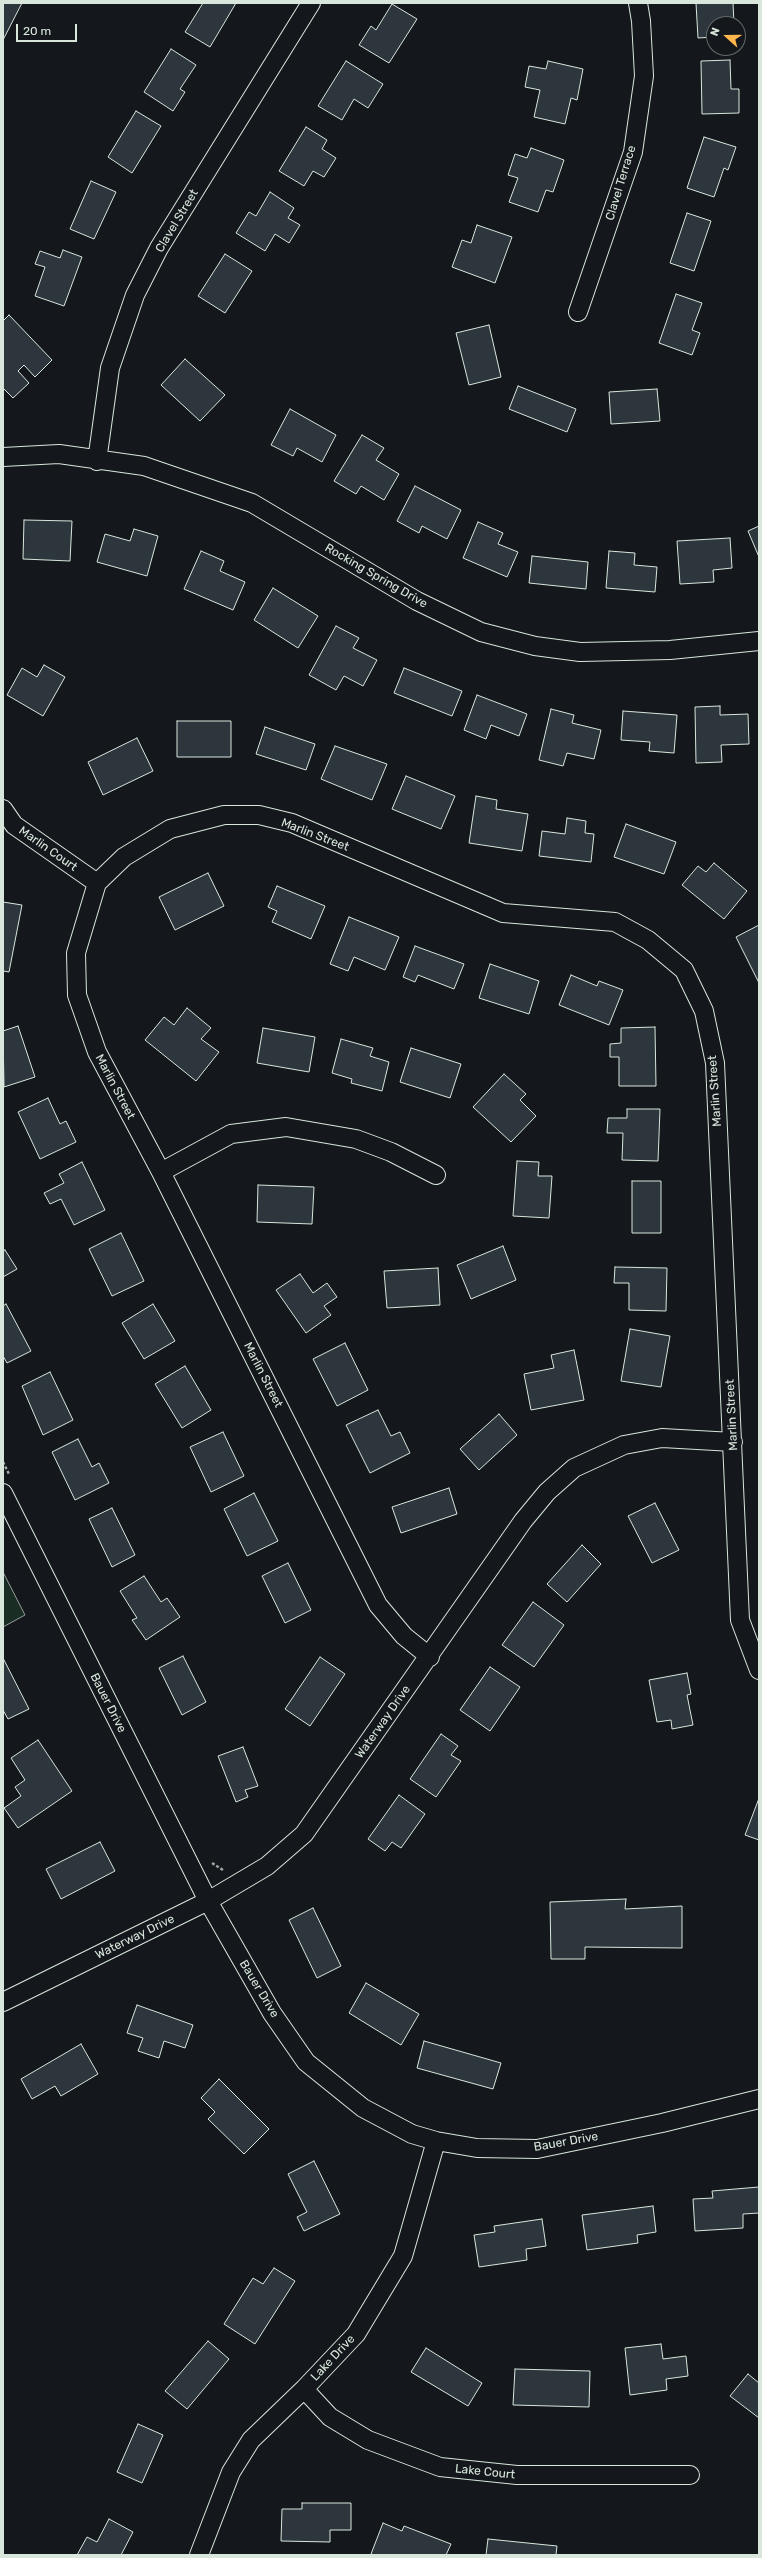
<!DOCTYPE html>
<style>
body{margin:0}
#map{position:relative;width:762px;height:2558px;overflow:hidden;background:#14181c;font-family:Rubik,sans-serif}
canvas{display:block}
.frame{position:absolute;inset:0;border:4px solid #d8e6dc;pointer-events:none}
.north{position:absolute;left:706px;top:16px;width:40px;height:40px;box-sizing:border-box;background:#14181c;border:1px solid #626a69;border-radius:50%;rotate:291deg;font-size:11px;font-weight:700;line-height:16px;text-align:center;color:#d8e6dc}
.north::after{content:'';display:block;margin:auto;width:14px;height:18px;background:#ffb74d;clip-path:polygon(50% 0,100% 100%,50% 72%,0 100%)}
.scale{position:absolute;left:16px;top:24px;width:61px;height:18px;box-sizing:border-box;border:2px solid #d8e6dc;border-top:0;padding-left:5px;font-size:12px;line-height:14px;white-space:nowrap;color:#d8e6dc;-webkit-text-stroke:3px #14181c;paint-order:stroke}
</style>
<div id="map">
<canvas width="762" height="2558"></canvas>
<div class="frame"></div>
<div class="north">N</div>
<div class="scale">20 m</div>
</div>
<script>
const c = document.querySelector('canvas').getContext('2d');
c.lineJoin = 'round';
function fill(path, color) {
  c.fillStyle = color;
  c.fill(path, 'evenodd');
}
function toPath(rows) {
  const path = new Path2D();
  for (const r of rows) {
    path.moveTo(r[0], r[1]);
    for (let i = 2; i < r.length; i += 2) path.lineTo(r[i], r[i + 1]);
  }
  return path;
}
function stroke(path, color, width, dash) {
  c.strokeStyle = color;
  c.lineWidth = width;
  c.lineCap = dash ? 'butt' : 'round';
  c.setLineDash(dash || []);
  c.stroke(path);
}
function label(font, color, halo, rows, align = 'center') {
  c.font = font + ' Rubik,sans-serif';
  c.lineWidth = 3;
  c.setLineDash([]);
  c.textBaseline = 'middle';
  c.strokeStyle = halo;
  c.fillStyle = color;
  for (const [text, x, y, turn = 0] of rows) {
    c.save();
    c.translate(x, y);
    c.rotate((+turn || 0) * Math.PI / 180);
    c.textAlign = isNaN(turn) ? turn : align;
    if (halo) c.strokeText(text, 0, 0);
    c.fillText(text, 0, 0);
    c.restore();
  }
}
const green = toPath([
 [3,1572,25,1615,3,1627,3,1572]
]);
const building = toPath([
 [3,3,22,3,3,40,3,3],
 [203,3,236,3,210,47,185,32,203,3],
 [696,3,733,3,734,24,714,24,714,37,698,38,696,3],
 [392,4,417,19,389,63,359,45,371,26,376,30,392,4],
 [171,49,196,65,180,89,185,92,173,111,144,92,171,49],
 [730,60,731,89,739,89,739,113,702,114,701,61,730,60],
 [346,61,383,84,368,108,354,99,342,120,318,106,346,61],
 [548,61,583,69,577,100,571,98,565,124,534,117,540,90,525,87,529,66,546,69,548,61],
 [136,111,161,126,132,173,108,157,136,111],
 [306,127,327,140,322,149,336,158,324,177,313,171,304,186,279,171,306,127],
 [704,137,736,147,728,170,724,168,714,197,687,188,704,137],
 [531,148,564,160,553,192,546,190,538,212,509,202,518,178,508,175,515,154,527,158,531,148],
 [91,181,116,192,94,239,70,229,91,181],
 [270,192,294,208,288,218,300,225,289,243,275,234,265,251,236,233,249,212,256,216,270,192],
 [687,213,711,221,694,271,670,263,687,213],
 [477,225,512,237,495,283,452,267,462,240,471,243,477,225],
 [63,250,82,257,64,306,35,296,45,267,35,264,40,251,60,258,63,250],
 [225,254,252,271,225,313,198,296,225,254],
 [676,294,702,303,692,330,700,333,692,355,659,343,676,294],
 [9,315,52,360,35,377,24,365,18,371,29,383,13,398,3,388,3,321,9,315],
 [489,325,501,377,469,385,456,333,489,325],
 [185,359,225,395,200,421,161,385,185,359],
 [518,386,576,409,567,432,509,409,518,386],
 [657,389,660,421,611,424,609,392,657,389],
 [290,409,336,435,322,462,297,448,293,456,271,445,290,409],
 [362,435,384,448,376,460,399,474,384,500,361,486,356,494,334,481,362,435],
 [415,486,461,510,447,539,422,526,419,533,397,521,415,486],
 [24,520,72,521,70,561,23,559,24,520],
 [478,522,503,533,498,544,518,552,507,577,463,558,478,522],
 [759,526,759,557,748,531,759,526],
 [134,529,158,536,147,576,97,562,105,534,130,541,134,529],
 [730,538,732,568,713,570,714,582,680,584,677,541,730,538],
 [201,551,224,561,220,571,245,582,233,610,184,589,201,551],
 [609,551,635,553,634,565,657,567,655,592,606,588,609,551],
 [532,556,588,562,586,589,529,583,532,556],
 [273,588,318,616,298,648,254,620,273,588],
 [336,626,359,638,353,648,377,660,363,686,344,676,336,690,309,675,336,626],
 [44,665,65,677,43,716,7,695,22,668,37,677,44,665],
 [404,668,462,691,452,716,394,693,404,668],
 [477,695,527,714,519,736,491,725,486,739,464,730,477,695],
 [720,706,720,715,748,714,749,744,721,745,722,762,696,763,695,707,720,706],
 [551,709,574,715,572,723,601,730,594,759,567,753,563,766,539,760,551,709],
 [623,711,677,715,674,753,649,751,650,742,621,740,623,711],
 [177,721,231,721,231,757,177,757,177,721],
 [265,727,315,744,306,770,256,754,265,727],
 [137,738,153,771,103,795,88,762,137,738],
 [335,746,387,764,372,800,321,779,335,746],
 [406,776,455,796,441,829,392,809,406,776],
 [476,796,497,800,496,809,528,814,522,851,469,843,476,796],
 [567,818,586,821,585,833,594,834,591,862,539,856,542,831,565,834,567,818],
 [626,824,676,842,664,874,614,857,626,824],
 [714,863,747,891,724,919,682,885,698,866,706,872,714,863],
 [208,873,224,906,175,930,159,897,208,873],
 [277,886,325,906,311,939,272,922,277,911,268,907,277,886],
 [3,902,22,905,9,972,3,971,3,902],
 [349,917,399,937,385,970,354,957,348,971,330,964,349,917],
 [759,925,759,983,736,937,759,925],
 [415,946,464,964,454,989,418,975,415,982,403,977,415,946],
 [490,964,539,981,529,1014,479,998,490,964],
 [571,975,597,986,599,981,623,990,609,1025,559,1005,571,975],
 [187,1008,211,1028,201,1039,219,1052,196,1081,145,1040,164,1017,174,1025,187,1008],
 [18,1026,35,1077,4,1087,3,1031,18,1026],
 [655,1027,656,1086,619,1086,619,1057,610,1057,610,1044,621,1043,621,1028,655,1027],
 [263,1028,315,1037,309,1072,257,1063,263,1028],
 [341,1039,373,1048,370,1056,389,1062,382,1091,351,1083,352,1079,332,1073,341,1039],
 [411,1048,461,1064,450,1098,400,1082,411,1048],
 [504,1074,526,1094,520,1100,536,1116,511,1142,473,1107,504,1074],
 [48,1098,60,1124,66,1121,76,1142,40,1159,18,1112,48,1098],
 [627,1109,660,1109,658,1161,622,1160,623,1133,607,1133,608,1118,627,1118,627,1109],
 [517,1161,539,1162,538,1176,552,1176,549,1218,513,1216,517,1161],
 [82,1162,105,1210,74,1225,61,1199,50,1204,44,1193,64,1183,59,1174,82,1162],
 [632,1181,661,1181,661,1233,632,1233,632,1181],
 [258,1185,314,1187,312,1224,257,1222,258,1185],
 [121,1233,144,1281,112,1296,89,1249,121,1233],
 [503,1246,516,1280,471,1299,457,1265,503,1246],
 [5,1250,17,1269,3,1277,3,1251,5,1250],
 [615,1267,667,1268,666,1311,629,1310,629,1283,614,1283,615,1267],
 [438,1268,440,1305,387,1308,384,1271,438,1268],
 [300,1274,313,1293,327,1283,337,1297,324,1306,331,1315,306,1333,276,1290,300,1274],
 [6,1304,31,1351,7,1363,3,1356,3,1306,6,1304],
 [153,1304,175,1341,144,1359,122,1323,153,1304],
 [630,1329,670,1336,661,1387,621,1381,630,1329],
 [345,1343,368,1390,337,1406,313,1359,345,1343],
 [574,1350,584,1400,531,1410,524,1374,554,1368,551,1355,574,1350],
 [185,1366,211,1410,182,1428,155,1384,185,1366],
 [50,1372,73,1420,43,1435,22,1386,50,1372],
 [378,1410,391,1436,400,1432,410,1453,370,1473,346,1425,378,1410],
 [499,1414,517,1435,479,1470,460,1449,499,1414],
 [223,1432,244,1476,211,1492,190,1447,223,1432],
 [78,1439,92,1467,99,1463,109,1483,75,1500,52,1452,78,1439],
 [449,1488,457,1514,401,1533,392,1507,449,1488],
 [254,1493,278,1541,247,1556,224,1509,254,1493],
 [655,1503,679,1550,652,1563,628,1516,655,1503],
 [112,1508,135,1555,112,1567,89,1519,112,1508],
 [582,1545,601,1564,567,1602,547,1584,582,1545],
 [288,1563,311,1610,285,1623,262,1576,288,1563],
 [144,1576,161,1602,167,1598,180,1617,146,1640,132,1620,137,1618,120,1591,144,1576],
 [533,1602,564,1625,534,1667,502,1645,533,1602],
 [183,1656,206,1702,182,1715,159,1668,183,1656],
 [320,1657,345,1674,310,1726,285,1709,320,1657],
 [3,1658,29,1709,8,1719,3,1710,3,1658],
 [490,1667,520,1687,490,1731,460,1710,490,1667],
 [687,1673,691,1694,687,1695,693,1725,672,1729,671,1720,657,1722,649,1680,687,1673],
 [441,1734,458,1746,451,1755,461,1761,436,1797,410,1779,441,1734],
 [38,1740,72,1791,18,1828,4,1808,21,1796,15,1787,25,1780,11,1758,38,1740],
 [243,1747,258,1786,245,1790,248,1797,236,1802,218,1756,243,1747],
 [399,1795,425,1814,401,1848,392,1842,385,1851,368,1839,399,1795],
 [758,1801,759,1801,759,1840,745,1835,758,1801],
 [100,1842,115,1871,61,1899,46,1869,100,1842],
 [626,1899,625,1909,682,1906,682,1948,585,1947,585,1959,551,1959,550,1902,626,1899],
 [313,1908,341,1966,317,1978,289,1920,313,1908],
 [366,1983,419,2014,401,2045,349,2013,366,1983],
 [137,2005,193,2025,185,2048,164,2041,159,2058,138,2051,143,2038,127,2033,137,2005],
 [424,2041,501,2063,493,2089,417,2068,424,2041],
 [81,2044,98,2074,61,2096,55,2086,32,2099,21,2079,81,2044],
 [219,2079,269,2129,244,2154,208,2119,215,2112,201,2098,219,2079],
 [314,2161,340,2214,304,2231,297,2217,307,2212,288,2174,314,2161],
 [759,2187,759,2213,743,2214,743,2228,695,2231,693,2199,713,2198,712,2191,759,2187],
 [653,2206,656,2232,637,2235,638,2243,587,2250,582,2215,653,2206],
 [542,2219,546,2246,526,2249,527,2260,479,2267,474,2235,495,2232,494,2226,542,2219],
 [274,2268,295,2281,255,2344,224,2324,253,2278,263,2284,274,2268],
 [208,2341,229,2359,187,2409,165,2391,208,2341],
 [661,2344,663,2359,686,2356,688,2376,666,2379,667,2390,630,2395,625,2348,661,2344],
 [426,2348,482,2383,468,2406,411,2372,426,2348],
 [515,2369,590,2371,589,2407,513,2405,515,2369],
 [748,2374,759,2383,759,2418,730,2396,748,2374],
 [138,2424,163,2435,142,2483,117,2472,138,2424],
 [302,2503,351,2503,351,2530,330,2530,330,2542,281,2541,282,2509,302,2509,302,2503],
 [109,2519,133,2532,121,2555,77,2555,87,2537,97,2542,109,2519],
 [383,2523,402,2531,404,2526,451,2544,446,2555,374,2555,371,2554,383,2523],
 [488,2539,557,2546,556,2555,486,2555,488,2539]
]);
const path = toPath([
 [3,1462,9,1474],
 [212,1863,223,1870]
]);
const minor = toPath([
 [578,312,633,152,644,76,641,21,638,3],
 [3,457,59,454,144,466,252,503,417,601,481,632,535,646,580,652,670,650,759,641],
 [97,461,110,368,135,295,159,248,311,3],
 [3,809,14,825,97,883],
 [161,1172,231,1134,286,1127,356,1139,391,1152,436,1175],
 [3,1493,208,1901,272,2013,306,2062,363,2108,412,2134,436,2141,477,2148,537,2149,662,2123,759,2099],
 [430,1657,404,1636,378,1605,161,1172,97,1052,77,995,76,953,97,883,124,857,170,829,224,815,259,815,292,823,503,913,615,922,648,940,684,970,704,1011,715,1063,740,1620,759,1670],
 [3,2002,208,1901,267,1866,304,1834,523,1521,547,1492,574,1468,624,1445,662,1438,733,1442],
 [304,2389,330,2417,368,2440,440,2467,517,2475,690,2475],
 [199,2555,231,2472,251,2440,304,2389,356,2334,403,2256,436,2141]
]);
const streetNames = [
 ["Clavel Terrace",621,183,-73],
 ["Clavel Street",177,221,-59],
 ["Rocking Spring Drive",376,576,30],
 ["Marlin Street",315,835,21],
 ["Marlin Court",48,849,35],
 ["Marlin Street",115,1087,62],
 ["Marlin Street",715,1091,-94],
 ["Marlin Street",263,1375,63],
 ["Marlin Street",732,1415,-93],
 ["Bauer Drive",108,1703,63],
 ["Waterway Drive",383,1722,-55],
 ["Waterway Drive",135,1937,-26],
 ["Bauer Drive",259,1989,59],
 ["Bauer Drive",566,2142,-10],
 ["Lake Drive",333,2358,-47],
 ["Lake Court",485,2472,6]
];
fill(green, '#1a2d24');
stroke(green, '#939e99', 1);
fill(building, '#2c363c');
stroke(building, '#d8e6dc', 1);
stroke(minor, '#d8e6dc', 20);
stroke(path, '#9da8a2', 2.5, [3, 2]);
stroke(minor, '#14181c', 18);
label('12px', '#d8e6dc', '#14181c', streetNames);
</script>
